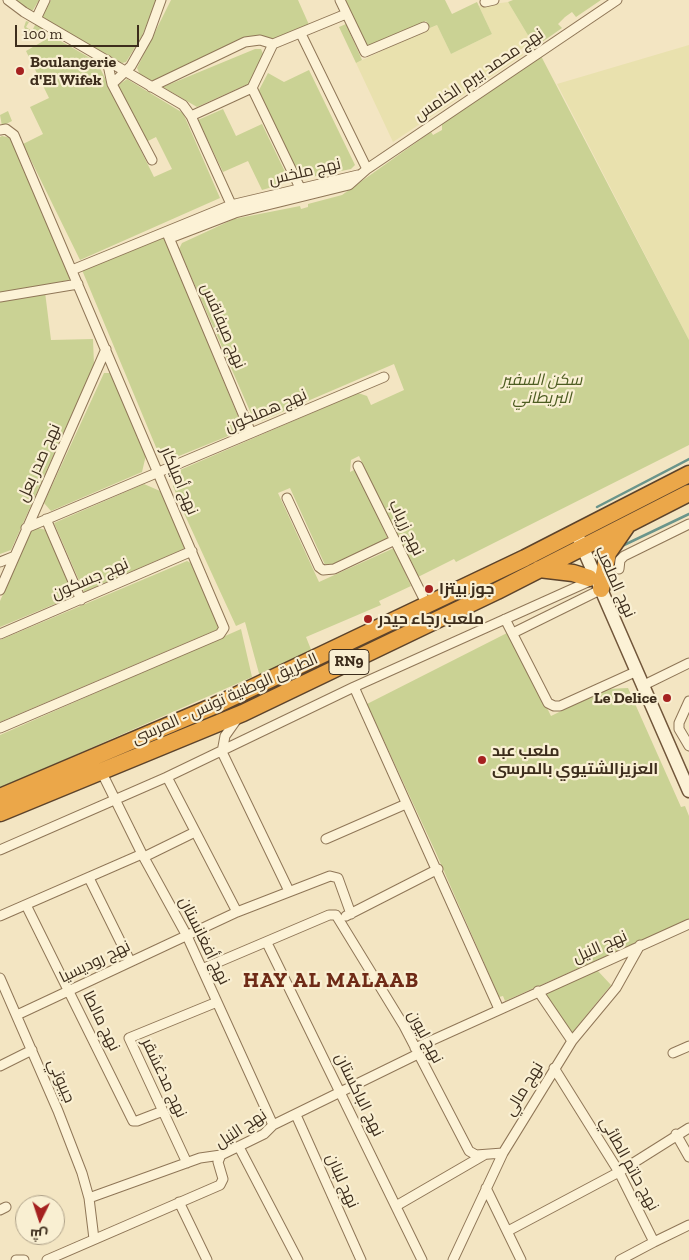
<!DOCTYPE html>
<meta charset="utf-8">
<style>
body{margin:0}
#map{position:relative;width:689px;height:1260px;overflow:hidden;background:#f3e5c2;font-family:"Zilla Slab",Cairo,serif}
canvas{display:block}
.north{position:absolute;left:15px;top:1195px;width:50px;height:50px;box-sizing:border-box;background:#f9efd2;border:1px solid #aea189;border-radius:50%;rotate:184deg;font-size:14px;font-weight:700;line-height:20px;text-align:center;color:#3d2d1c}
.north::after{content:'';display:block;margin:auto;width:18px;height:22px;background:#a52120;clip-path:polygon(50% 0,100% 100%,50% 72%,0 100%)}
.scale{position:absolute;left:15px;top:25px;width:124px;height:22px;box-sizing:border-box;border:2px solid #3d2d1c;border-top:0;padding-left:6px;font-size:15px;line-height:18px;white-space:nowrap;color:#3d2d1c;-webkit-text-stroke:4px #f9efd2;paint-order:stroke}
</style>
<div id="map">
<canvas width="689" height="1260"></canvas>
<div class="north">ش</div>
<div class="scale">100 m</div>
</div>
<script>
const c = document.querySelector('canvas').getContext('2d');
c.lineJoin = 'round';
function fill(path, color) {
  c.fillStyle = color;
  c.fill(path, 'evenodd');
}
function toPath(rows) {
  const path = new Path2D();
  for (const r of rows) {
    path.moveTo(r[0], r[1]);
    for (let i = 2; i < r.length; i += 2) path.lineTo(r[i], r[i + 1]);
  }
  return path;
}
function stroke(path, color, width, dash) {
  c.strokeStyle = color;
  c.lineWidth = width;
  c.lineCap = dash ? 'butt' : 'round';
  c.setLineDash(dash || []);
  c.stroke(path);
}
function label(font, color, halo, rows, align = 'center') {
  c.font = font + ' "Zilla Slab",Cairo,serif';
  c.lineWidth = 4.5;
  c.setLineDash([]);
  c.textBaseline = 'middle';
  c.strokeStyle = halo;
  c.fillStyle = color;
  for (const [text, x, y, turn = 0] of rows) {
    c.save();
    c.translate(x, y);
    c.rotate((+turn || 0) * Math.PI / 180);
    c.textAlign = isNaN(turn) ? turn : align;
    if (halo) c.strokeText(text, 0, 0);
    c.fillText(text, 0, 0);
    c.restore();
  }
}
const farmland = toPath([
 [508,2,532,42,520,50,523,55,393,142,356,63,437,25,451,54,492,34,479,6],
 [689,45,689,340,557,84]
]);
const green = toPath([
 [13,0,39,0,33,10,29,11],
 [51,0,157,0,142,36,126,62,122,63,41,17],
 [171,0,298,0,310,27,274,44,252,37,155,80,150,80,140,75,137,68],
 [345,0,445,0,452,14,477,2,492,34,451,54,437,25,430,28,426,21,368,49],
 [513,0,601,0,576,17,572,12,565,17,558,24,562,28,535,47,508,2],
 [26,21,29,22,26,27,32,31,36,23,45,31,38,37,34,37,26,31,24,27],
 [346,24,362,60,356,63,339,27],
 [52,36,97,62,154,177,172,169,156,137,146,142,117,86,127,79,183,113,220,198,80,260,23,144,43,134,30,107,49,98,26,51],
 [255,49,261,49,264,56,250,83,197,107,163,87],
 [541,56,689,340,689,445,456,562,454,559,416,578,400,541,403,539,401,534,397,536,359,456,351,460,350,472,356,469,388,539,326,567,290,488,278,493,319,582,394,548,411,586,379,601,381,605,306,637,312,652,260,677,245,622,236,626,183,511,173,486,180,470,358,393,367,396,371,405,404,390,394,364,261,421,253,418,179,249,182,243,234,219,300,206,301,209,308,207,308,204,342,195,431,132,433,135,442,130,442,124],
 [309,70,355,165,351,169,307,178,300,176,258,92,268,73,284,82],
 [223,109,236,136,262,124,288,178,286,183,262,190,248,161,223,172,198,120],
 [8,111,12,121,2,126,0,115],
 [2,136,11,138,74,279,0,294,0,137],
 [164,237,240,421,238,432,174,458,158,452,82,270],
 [45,292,51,340,93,339,94,365,11,550,0,554,0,300],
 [104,373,111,373,146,455,142,472,51,511,44,503],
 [144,484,160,491,186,548,84,592,54,523],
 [38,528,46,530,74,596,0,627,0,601,31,531],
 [187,561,193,564,221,628,0,722,0,640],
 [241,629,252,677,0,788,0,735],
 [509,632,551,716,606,689,628,688,681,807,685,806,689,816,689,919,505,1001,503,996,499,997,436,853,367,704],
 [597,970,611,985,571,1034,543,993]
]);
const stream = toPath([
 [597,507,689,459],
 [622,546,689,514]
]);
const street = toPath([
 [8,0,24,12,183,105,191,116,235,213],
 [340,0,365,52,424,27],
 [485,2,494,0],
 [36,19,45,0],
 [301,34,367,169],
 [107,60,112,84,152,160],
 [112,84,131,66,148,36,161,0],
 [151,87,245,42,260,40,273,44],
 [252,88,303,194],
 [191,116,252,88,273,44,346,14],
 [0,130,6,129,14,135,224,628,220,634,0,728],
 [167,233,251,433],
 [170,238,235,213,349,185,367,169,617,0],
 [72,270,231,205,358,175],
 [0,297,78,284],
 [358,466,427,605],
 [287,498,319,567,323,570,334,569,395,540],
 [46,519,81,600],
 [26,528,384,377],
 [0,562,15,556],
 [619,569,620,560,624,556,689,524],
 [0,590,106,349],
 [505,619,548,703,554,706,560,706,635,672],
 [513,633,596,592],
 [0,634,192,551],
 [642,686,689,663],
 [354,687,499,1009],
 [689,701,679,723,679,729,689,746],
 [237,719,225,736,222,752,289,891],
 [101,771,142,854,187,936,273,1125],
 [167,777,237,912],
 [326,839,406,804],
 [0,850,167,777,354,687,590,581],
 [144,857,195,832],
 [89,878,130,961],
 [26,905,133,1121,137,1121,163,1111],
 [0,916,142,854],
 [346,916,438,869],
 [267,943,422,1260],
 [202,969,329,915,336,915,404,1026,469,1151,476,1155,503,1153],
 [0,978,58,1111,82,1173,89,1198,94,1239],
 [538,991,572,1041],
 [17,1015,237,912,330,876,338,878,351,914],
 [415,1048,689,924],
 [673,1053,689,1046],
 [0,1066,32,1050],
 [554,1068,619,1172,654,1242,620,1260],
 [296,1115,361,1260],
 [676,1134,689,1157],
 [239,1147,298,1260],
 [187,1163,129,1038,217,1002],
 [486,1188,521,1260],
 [89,1198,200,1158,221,1155],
 [179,1202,207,1260],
 [396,1206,484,1155],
 [0,1210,6,1207],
 [508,1231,619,1172,689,1128],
 [654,1242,689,1225],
 [16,1260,24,1260],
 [47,1260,220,1185,223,1179,218,1162,221,1155,264,1134,273,1125,418,1054],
 [453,1260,503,1153,572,1041,616,988,640,945]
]);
const secondary = toPath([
 [579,539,689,791]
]);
const highway = toPath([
 [539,569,573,573,589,578],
 [601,589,608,553,626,527],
 [0,797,214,706,525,558,689,474],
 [0,813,243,713,497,591,689,493]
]);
const markers = [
 [20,71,5,"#a52120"],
 [429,589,5,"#a52120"],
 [368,619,5,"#a52120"],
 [667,698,5,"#a52120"],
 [482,760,5,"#a52120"]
];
const shields = [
 [349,662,40]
];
const shieldNames = [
 ["RN9",349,662]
];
const poiNames = [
 ["Boulangerie",30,62],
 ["d'El Wifek",30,80],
 ["جوز بيتزا",439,589],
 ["ملعب رجاء حيدر",378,619],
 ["Le Delice",657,698,"right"],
 ["ملعب عبد",492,751],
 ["العزيزالشتيوي بالمرسى",492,769]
];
const streetNames = [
 ["نهج محمد بيرم الخامس",479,75,-34],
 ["نهج ملخس",305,172,-13],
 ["نهج صيفاقس",223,326,67],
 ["نهج هملكون",266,411,-23],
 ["نهج صدر بعل",39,463,-66],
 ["نهج أميلكار",179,481,67],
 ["نهج زرياب",406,528,64],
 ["نهج جسكون",90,579,-23],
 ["نهج الملعب",615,582,66],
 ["الطريق الوطنية تونس - المرسى",225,699,-24],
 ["نهج أفغانستان",204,941,64],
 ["نهج النيل",600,947,-24],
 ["نهج روديسيا",95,962,-26],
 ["نهج مالطا",101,1021,64],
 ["نهج ليون",425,1037,62],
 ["نهج مدغشقر",164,1078,65],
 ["جيبوتي",61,1081,67],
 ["نهج مالي",524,1089,-59],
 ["نهج الباكستان",359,1095,64],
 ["نهج النيل",241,1129,-33],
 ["نهج حاتم الطائي",629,1164,61],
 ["نهج لبنان",342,1181,66]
];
const parkNames = [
 ["سكن السفير",542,380],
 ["البريطاني",542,398]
];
const districtNames = [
 ["HAY AL MALAAB",331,981]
];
fill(farmland, '#e9e1ae');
fill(green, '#cad294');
stroke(stream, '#6a958b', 2.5);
stroke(street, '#8f7657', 11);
stroke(secondary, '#71563a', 15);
stroke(highway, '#5c432b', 19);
stroke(street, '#fcf2d6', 9);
stroke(secondary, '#fcf2d6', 12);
stroke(highway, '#eba749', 16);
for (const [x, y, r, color] of markers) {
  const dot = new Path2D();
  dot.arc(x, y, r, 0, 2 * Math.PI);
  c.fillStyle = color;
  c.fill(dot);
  stroke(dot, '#f9efd2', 2);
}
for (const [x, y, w] of shields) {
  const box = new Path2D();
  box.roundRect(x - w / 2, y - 12.5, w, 25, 4);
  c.fillStyle = '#f9efd2';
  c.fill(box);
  stroke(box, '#3d2d1c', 1);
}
label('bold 15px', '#3d2d1c', null, shieldNames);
label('bold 16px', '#3d2d1c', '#f9efd2', poiNames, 'left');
label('16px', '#3d2d1c', '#f9efd2', streetNames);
label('italic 16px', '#4c5c21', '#f9efd2', parkNames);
c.letterSpacing = '1px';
label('bold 21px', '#6f2b17', '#f9efd2', districtNames);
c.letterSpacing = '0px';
</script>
